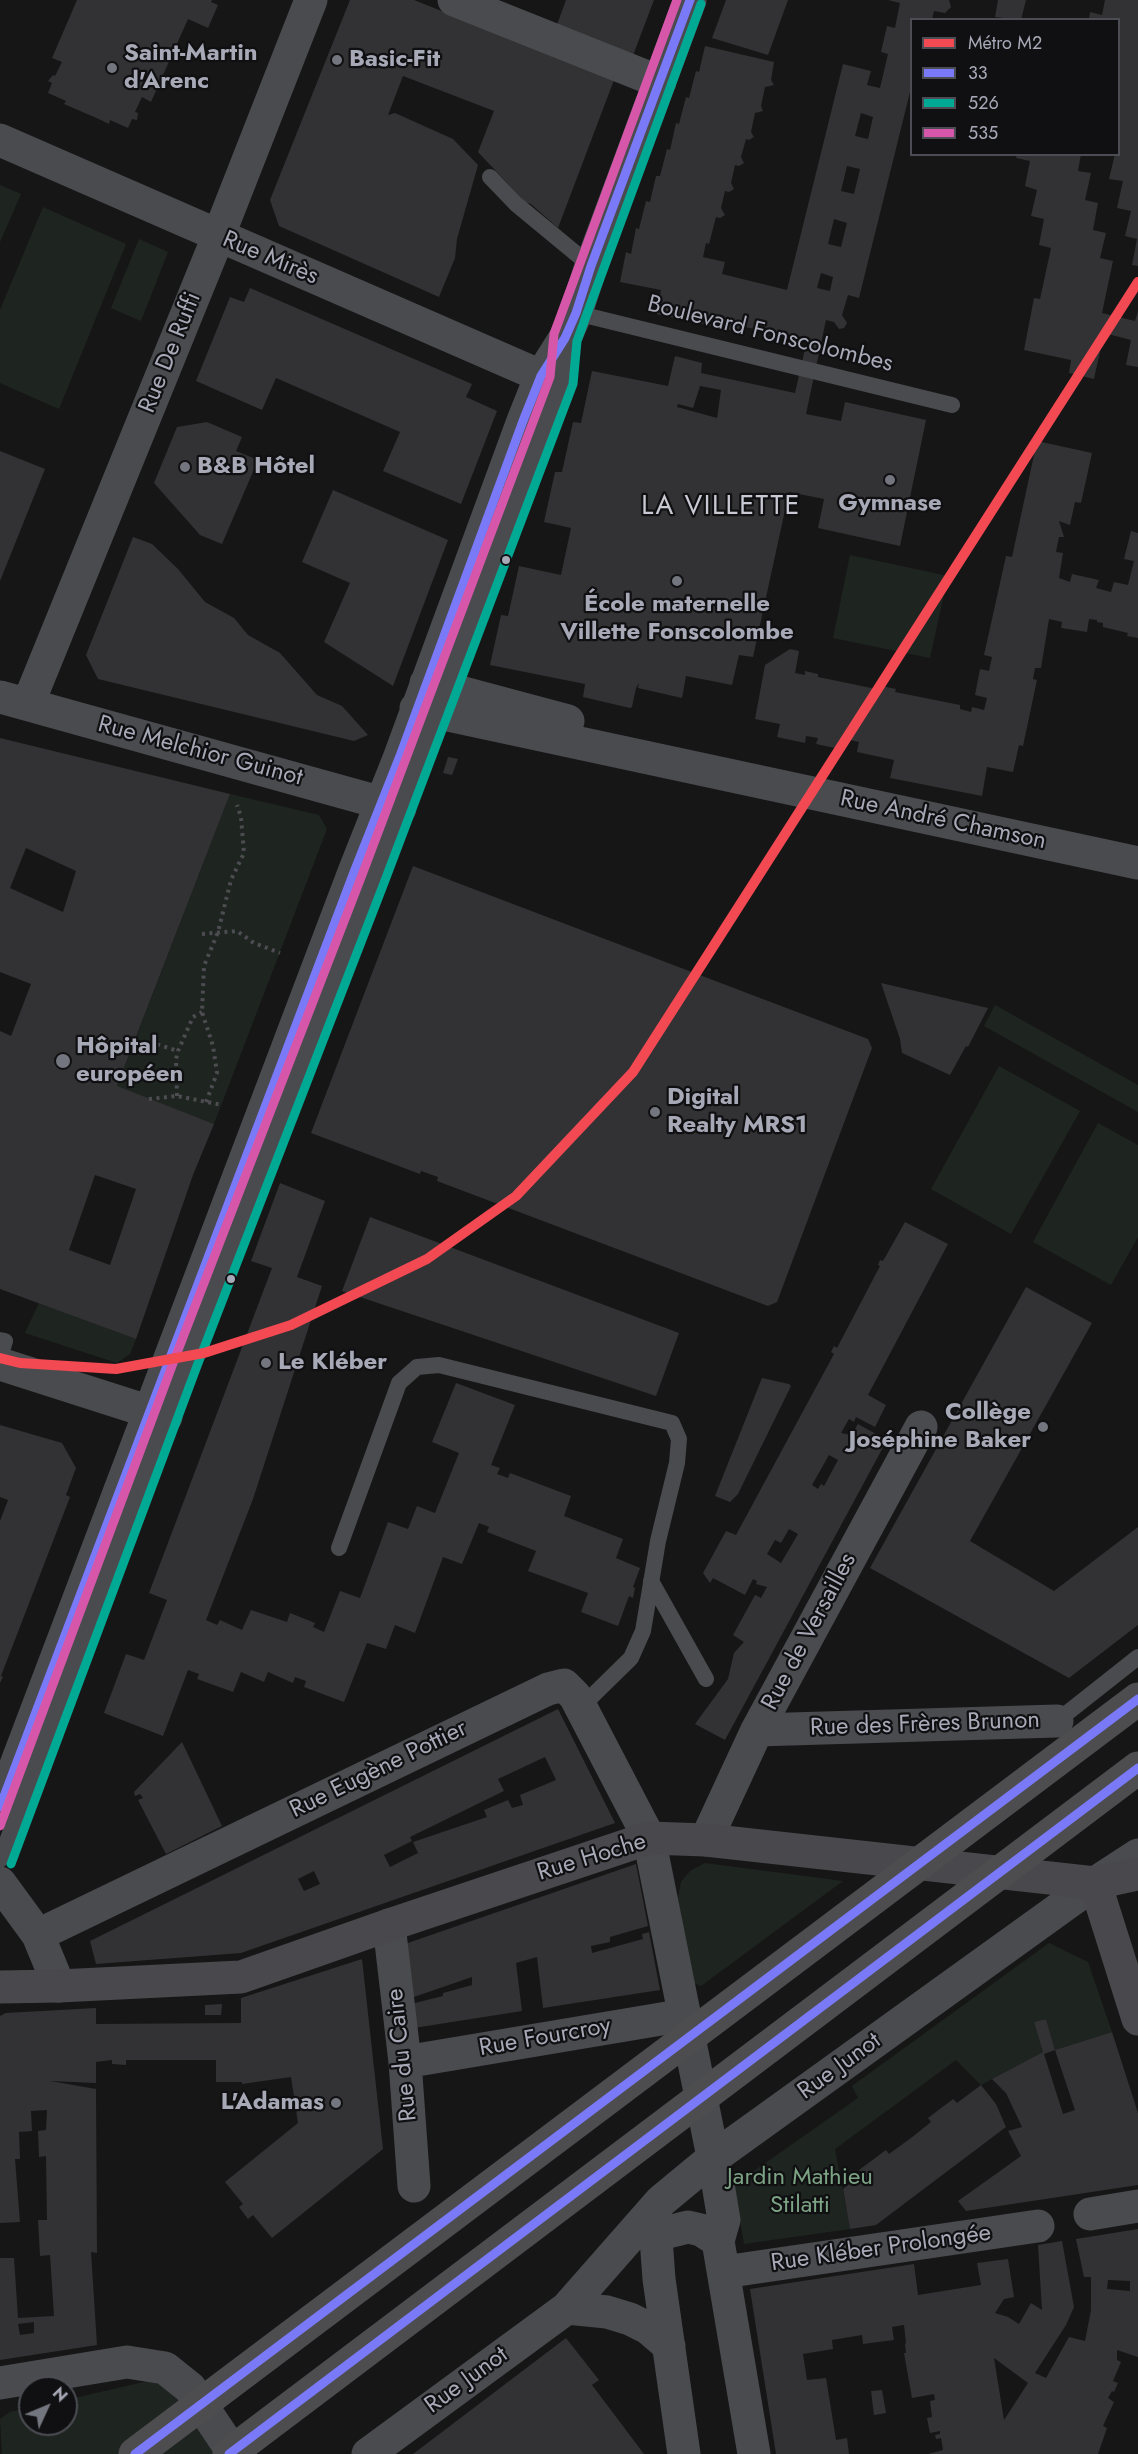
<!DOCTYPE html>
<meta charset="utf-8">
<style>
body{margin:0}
#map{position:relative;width:1138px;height:2454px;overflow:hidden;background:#161616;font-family:Jost,sans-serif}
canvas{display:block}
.legend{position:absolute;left:910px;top:18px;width:210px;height:138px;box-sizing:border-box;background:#101012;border:2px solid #4c4d54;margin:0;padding:8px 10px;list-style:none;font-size:18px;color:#a7a9b7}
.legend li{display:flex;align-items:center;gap:12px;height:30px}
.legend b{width:30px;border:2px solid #4c4d54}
.north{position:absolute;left:18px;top:2376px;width:60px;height:60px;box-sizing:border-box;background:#101012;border:2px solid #4c4d54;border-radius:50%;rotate:46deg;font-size:16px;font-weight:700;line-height:24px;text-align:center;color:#a7a9b7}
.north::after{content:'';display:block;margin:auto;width:21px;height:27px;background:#74767f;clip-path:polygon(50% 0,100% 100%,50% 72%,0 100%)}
</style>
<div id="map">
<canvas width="1138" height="2454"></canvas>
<ul class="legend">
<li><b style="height:8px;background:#f24953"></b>Métro M2</li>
<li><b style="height:8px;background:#7a7af9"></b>33</li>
<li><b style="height:8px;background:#00a994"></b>526</li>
<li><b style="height:8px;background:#d657aa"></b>535</li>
</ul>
<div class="north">N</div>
</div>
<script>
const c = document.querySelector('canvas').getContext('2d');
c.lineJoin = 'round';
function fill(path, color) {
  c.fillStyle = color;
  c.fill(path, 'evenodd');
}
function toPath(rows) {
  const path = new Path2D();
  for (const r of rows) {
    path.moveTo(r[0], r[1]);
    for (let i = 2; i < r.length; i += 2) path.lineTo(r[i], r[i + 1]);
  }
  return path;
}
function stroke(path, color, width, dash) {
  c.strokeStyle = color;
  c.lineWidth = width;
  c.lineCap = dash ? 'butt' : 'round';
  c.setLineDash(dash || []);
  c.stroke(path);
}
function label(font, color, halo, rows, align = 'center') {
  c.font = font + ' Jost,sans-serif';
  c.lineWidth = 4.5;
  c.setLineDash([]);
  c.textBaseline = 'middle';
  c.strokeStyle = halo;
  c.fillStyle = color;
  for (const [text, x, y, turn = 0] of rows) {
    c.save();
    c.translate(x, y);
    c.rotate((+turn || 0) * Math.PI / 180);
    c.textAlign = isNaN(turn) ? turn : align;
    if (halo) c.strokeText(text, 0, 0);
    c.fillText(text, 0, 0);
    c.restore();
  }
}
const green = toPath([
 [0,185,21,194,0,242],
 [43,207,126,244,59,409,0,383,0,310],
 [139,239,168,252,141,321,111,308],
 [850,555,948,576,930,658,833,638],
 [230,794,319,815,327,829,214,1124,117,1087],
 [995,1005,1138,1085,1138,1112,984,1026],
 [999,1066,1080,1111,1011,1234,931,1189],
 [1098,1123,1138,1145,1138,1237,1111,1285,1033,1242],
 [39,1303,136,1339,130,1354,117,1363,25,1333],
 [705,1863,843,1881,701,1986,691,1982,678,1898,681,1882,690,1871],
 [1049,1943,1088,1962,1112,2032,1055,2050,1046,2019,1034,2022,1043,2052,981,2085,956,2060,835,2149,850,2229,744,2244,734,2185,858,2098,852,2086],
 [152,2380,167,2383,215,2454,2,2454,0,2419,10,2412,30,2408,30,2424,66,2424,66,2400]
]);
const building = toPath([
 [77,0,212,0,211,2,218,5,208,28,188,19,151,102,142,97,135,112,138,113,137,120,132,119,128,128,110,120,109,124,101,120,64,104,66,101,48,93,52,83,48,81,53,75,55,76,62,62,52,58],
 [350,0,414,0,614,80,558,228,531,204,525,202,478,152,494,111,403,76,388,115,395,113,453,139,478,165,457,239,455,258,439,297,279,226,270,200],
 [566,0,654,0,632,58,555,30],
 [726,0,788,0,768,55,712,38],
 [888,0,949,0,951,7,945,13,934,11,932,20,912,20,912,84,859,298,848,295,842,315,847,323,844,328,839,329,834,322,826,320,806,414,841,421,845,402,926,420,900,546,818,528,824,499,789,492,753,657,739,655,732,685,686,676,682,698,638,688,639,683,636,688,632,707,630,708,583,697,585,684,490,665,501,615,508,616,519,566,561,575,571,528,544,522,555,472,562,472,573,422,581,423,592,371,668,386,675,356,702,363,701,373,795,393,807,340,740,326,739,332,656,314,661,290,620,282,626,252,631,254,636,228,639,229,646,201,650,202,656,176,660,176,667,149,670,150,676,123,679,124,686,97,689,98,696,71,699,72,705,46,774,62,771,80,774,85,765,87,761,106,763,111,755,113,751,132,754,137,749,140,746,139,741,157,744,163,739,166,735,165,731,183,734,189,729,192,725,191,721,208,725,215,720,218,716,217,709,244,706,243,703,257,725,262,722,274,787,290,843,64,871,71,867,85,880,88,888,54,881,52,887,26,895,28,900,3],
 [861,113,873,117,868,139,855,136],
 [847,166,860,169,854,194,841,191],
 [834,219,847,223,841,247,828,244],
 [821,273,833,277,830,291,817,288],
 [700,386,721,390,717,418,677,407,678,404,693,408],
 [998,0,1026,0,1021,20,995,17],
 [1105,0,1138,0,1138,266,1132,265,1137,239,1125,236,1131,211,1117,208,1123,181,1109,179,1115,154,1119,154,1119,20,1089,20,1090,12,1102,15],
 [1017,154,1081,154,1078,171,1091,173,1085,200,1098,203,1093,230,1106,233,1100,258,1113,261,1102,313,1135,321,1138,311,1138,367,1126,365,1131,340,1104,333,1094,379,1069,373,1071,360,1024,350,1034,298,1040,299,1051,248,1039,245,1044,219,1031,216,1037,190,1025,186,1030,161,1016,158],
 [250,288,472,384,466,397,497,411,461,504,383,471,400,432,276,378,262,410,196,381,230,297,244,302],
 [207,422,242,437,236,451,258,460,222,544,200,535,154,483,177,427],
 [1037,441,1092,453,1081,503,1075,502,1070,525,1059,521,1064,537,1059,537,1056,552,1063,553,1059,578,1070,582,1072,574,1099,580,1096,588,1111,592,1114,582,1128,585,1134,561,1124,559,1131,531,1138,533,1138,638,1127,636,1128,633,1103,627,1103,623,1097,622,1097,620,1089,619,1087,632,1061,628,1062,622,1049,619,1041,668,1035,668,1033,679,1037,680,1023,746,1019,745,1013,772,987,767,982,796,890,778,894,760,857,752,859,742,846,739,844,750,816,744,818,738,806,736,805,743,777,737,780,724,755,719,765,665,790,649,799,651,795,673,805,675,805,671,818,674,818,677,881,690,882,686,896,689,895,692,960,705,960,709,971,712,972,707,984,710,987,698,975,695,980,669,989,671,992,657,984,655,1006,556,1012,557],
 [0,451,45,469,0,581],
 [333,490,448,540,393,686,324,642,350,583,302,562],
 [133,537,152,544,178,569,205,602,234,618,248,635,280,653,317,695,342,706,368,735,354,741,98,679,86,655],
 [0,738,230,794,117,1086,214,1124,193,1175,136,1339,0,1289,0,1031,11,1036,31,984,0,972],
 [26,848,76,871,63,912,10,888],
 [95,1175,136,1189,110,1265,69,1250],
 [448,757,458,759,452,775,443,773],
 [413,866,868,1039,872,1048,777,1302,768,1306,437,1181,438,1177,421,1171,420,1174,311,1133],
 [881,983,988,1008,968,1047,966,1046,950,1075,902,1053,900,1039],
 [280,1183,325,1201,297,1277,322,1286,253,1499,206,1620,217,1625,220,1620,242,1630,251,1610,287,1622,290,1613,315,1623,313,1627,324,1632,340,1591,360,1598,388,1522,408,1529,417,1506,435,1513,459,1453,432,1442,456,1383,515,1405,491,1465,500,1468,497,1474,508,1478,510,1473,571,1496,564,1516,623,1539,616,1558,640,1568,633,1587,635,1588,633,1598,629,1596,618,1626,581,1612,588,1593,528,1571,536,1551,487,1532,489,1527,479,1523,462,1564,443,1557,415,1633,395,1625,386,1649,367,1643,344,1702,304,1687,306,1681,295,1677,293,1683,268,1672,264,1682,241,1672,233,1692,197,1679,199,1674,188,1670,163,1736,104,1713,126,1654,144,1660,167,1600,149,1593,272,1268,251,1261],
 [370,1217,679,1333,656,1396,342,1291],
 [905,1222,948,1244,868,1395,886,1405,875,1427,856,1417,854,1422,849,1419,841,1433,851,1435,858,1424,887,1440,725,1740,695,1724,728,1679,734,1653,744,1642,733,1635,755,1595,761,1598,767,1587,756,1584,757,1581,753,1579,745,1595,713,1578,710,1583,703,1573,726,1531,736,1535,834,1354,831,1352,834,1346,837,1348,880,1266,878,1265,880,1260,883,1261],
 [829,1455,838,1460,824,1486,821,1484,818,1489,812,1485],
 [789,1529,798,1534,781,1563,767,1554,775,1540,781,1543],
 [1026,1287,1092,1323,970,1541,1054,1591,1138,1527,1138,1625,1069,1678,870,1568],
 [762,1378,789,1384,791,1386,738,1494,730,1502,715,1496],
 [0,1425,62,1443,76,1468,66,1495,70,1497,1,1676,3,1677,0,1683,0,1521,8,1500,0,1497],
 [558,1709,615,1823,241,1953,96,1964,90,1941],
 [545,1757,556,1780,520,1795,523,1805,512,1808,508,1800,484,1810,487,1817,413,1842,418,1853,390,1867,384,1855,412,1841,410,1837,504,1791,498,1779],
 [314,1871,320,1884,304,1891,298,1879],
 [182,1742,222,1826,166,1854,138,1800,143,1798,140,1794,135,1796,134,1792],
 [636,1864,648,1926,610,1937,610,1942,591,1946,592,1953,643,1939,642,1934,649,1932,660,1990,543,2008,537,1957,516,1963,522,2011,414,2028,411,2004,443,1996,443,1993,472,1985,472,1977,411,1998,405,1944],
 [362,1959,383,2149,272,2238,253,2215,248,2219,239,2207,243,2204,225,2182,298,2123,291,2077,242,2084,242,2082,216,2082,216,2060,126,2060,126,2065,112,2064,112,2060,96,2062,96,2083,50,2081,96,2089,97,2253,91,2252,97,2345,0,2360,0,2258,14,2258,18,2318,54,2316,50,2255,40,2256,38,2220,47,2220,46,2156,39,2157,38,2131,46,2130,47,2110,31,2111,32,2131,19,2132,20,2159,15,2159,20,2222,0,2223,0,2016,6,2013,96,2008,96,2024,241,2023,241,1998],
 [34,2322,34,2333,20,2335,18,2324],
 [222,2004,221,2015,205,2015,205,2005],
 [1046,2019,1055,2050,1112,2032,1138,2113,1138,2185,966,2211,958,2201,1021,2156,1008,2131,1022,2127,1006,2093,992,2079,1043,2052,1034,2022],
 [1055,2050,1075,2110,1063,2114,1044,2054],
 [981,2085,996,2104,1006,2127,876,2225,850,2229,843,2189,862,2174,859,2170,886,2150,889,2154,911,2138,931,2122,928,2118,953,2099,957,2103],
 [1138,2229,1138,2357,1117,2350,1117,2360,1121,2362,1113,2381,1118,2383,1114,2392,1112,2391,1108,2398,1114,2402,1103,2426,1107,2428,1098,2454,928,2454,943,2450,941,2438,936,2439,935,2435,940,2434,940,2431,930,2433,927,2418,932,2417,930,2401,935,2400,934,2394,912,2398,904,2353,906,2353,905,2344,906,2343,904,2325,892,2327,894,2340,863,2344,862,2335,832,2340,833,2349,803,2354,807,2380,826,2378,836,2440,847,2438,849,2454,776,2454,750,2289,914,2264,918,2295,981,2285,977,2263,1008,2259,1014,2297,1004,2299,995,2313,1008,2317,1019,2324,1031,2303,1042,2310,1038,2245,1062,2241,1074,2307,1066,2325,1035,2373,1046,2378,1069,2337,1085,2341,1091,2310,1091,2277,1084,2277,1076,2239],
 [1108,2280,1130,2281,1130,2291,1107,2289],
 [994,2358,1028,2383,1004,2420],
 [566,2338,599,2380,592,2385,644,2454,413,2454],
 [882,2390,886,2413,874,2415,871,2391]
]);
const path = toPath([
 [202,934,237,931,254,943,280,953],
 [150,1042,178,1051],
 [177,1096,176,1059,178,1051,193,1017,202,1012],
 [149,1099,177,1096,222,1105],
 [206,1102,217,1073,213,1046,202,1012,204,966,218,932,231,880,244,853,241,817,237,805]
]);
const lane = toPath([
 [490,177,516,204,591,266],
 [576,313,952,405],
 [0,1340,5,1341,0,1357],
 [339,1548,399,1383,417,1367,439,1365,672,1423,679,1439,677,1463,658,1541,643,1631,631,1658,581,1707],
 [651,1581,706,1679],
 [1057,1721,1138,1657],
 [0,1860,186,1362,373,879,544,428,562,380,564,350]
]);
const street = toPath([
 [454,0,660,82],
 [0,140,541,376],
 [426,683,568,721],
 [0,697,400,808],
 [28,704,218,237,311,0],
 [416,708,1138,863],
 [0,1364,166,1417],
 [757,1730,1057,1721],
 [0,1807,354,872,400,756,523,421,541,376,565,338,576,313,591,266,690,0],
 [706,1840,757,1730,921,1427],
 [0,1883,38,1935,59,1986],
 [389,1925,405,2062,414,2186],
 [38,1935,548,1689,564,1685,575,1696,649,1838,716,2172,724,2220,718,2241,754,2454],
 [405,2062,685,2015],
 [654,2211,659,2279,684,2454],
 [1090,2214,1138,2206],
 [656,2235,688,2227,701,2230,718,2241],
 [724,2272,1038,2226],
 [567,2308,607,2312,630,2319,648,2328,669,2346],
 [0,2383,127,2362,165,2368,190,2388,234,2454],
 [368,2454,567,2308,661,2201,713,2158,1095,1883,1138,1855]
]);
const secondary = toPath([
 [1095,1883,1138,2019],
 [0,1987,59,1986,241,1977,389,1925,649,1838,706,1840,1095,1883,1138,1874]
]);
const highwayBridge = toPath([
 [135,2454,1138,1699],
 [229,2454,1138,1768]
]);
const bus1 = toPath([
 [0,1807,354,872,400,756,523,421,541,376,565,338,576,313,591,266,690,0],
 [135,2454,1138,1699],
 [229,2454,1138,1768]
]);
const bus2 = toPath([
 [11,1864,197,1366,384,883,573,384,577,341,701,4]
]);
const bus3 = toPath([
 [0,1826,175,1358,362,875,550,377,554,334,677,0]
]);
const metro1 = toPath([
 [0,1358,20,1363,116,1369,204,1353,291,1325,427,1259,516,1196,633,1072,1138,282]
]);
const markers = [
 [337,60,6,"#74767f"],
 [112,68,6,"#74767f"],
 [185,467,6,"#74767f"],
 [890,480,6,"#74767f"],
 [506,560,5,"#a7a9b7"],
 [677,581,6,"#74767f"],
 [63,1061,8,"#74767f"],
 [655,1112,6,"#74767f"],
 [231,1279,5,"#a7a9b7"],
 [266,1363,6,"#74767f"],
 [1043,1427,6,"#74767f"],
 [336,2103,6,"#74767f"]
];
const poiNames = [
 ["Saint-Martin",124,54],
 ["d'Arenc",124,82],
 ["Basic-Fit",349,60],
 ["B&B Hôtel",197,467],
 ["Gymnase",890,504,"center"],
 ["École maternelle",677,605,"center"],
 ["Villette Fonscolombe",677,633,"center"],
 ["Hôpital",76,1047],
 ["européen",76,1075],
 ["Digital",667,1098],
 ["Realty MRS1",667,1126],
 ["Le Kléber",278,1363],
 ["Collège",1031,1413,"right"],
 ["Joséphine Baker",1031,1441,"right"],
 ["L'Adamas",324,2103,"right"]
];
const streetNames = [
 ["Rue Mirès",270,259,23],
 ["Boulevard Fonscolombes",770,335,14],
 ["Rue De Ruffi",171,353,-68],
 ["Rue Melchior Guinot",200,752,15],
 ["Rue André Chamson",943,821,12],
 ["Rue de Versailles",810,1632,-62],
 ["Rue des Frères Brunon",925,1725,-2],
 ["Rue Eugène Pottier",379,1770,-26],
 ["Rue Hoche",592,1858,-17],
 ["Rue Fourcroy",545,2038,-10],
 ["Rue du Caire",403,2055,-96],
 ["Rue Junot",840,2067,-36],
 ["Rue Kléber Prolongée",881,2249,-8],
 ["Rue Junot",467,2381,-36]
];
const parkNames = [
 ["Jardin Mathieu",800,2178],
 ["Stilatti",800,2206]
];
const quarterNames = [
 ["LA VILLETTE",721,507]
];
fill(green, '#1e2520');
fill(building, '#323234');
stroke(path, '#4c4c51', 4, [3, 4.5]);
stroke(lane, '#4a4b4f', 16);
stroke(street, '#4a4b4f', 33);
stroke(secondary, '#49494d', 33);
stroke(highwayBridge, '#4d4d50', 33);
stroke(bus1, '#7a7af9', 9);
stroke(bus2, '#00a994', 9);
stroke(bus3, '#d657aa', 9);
stroke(metro1, '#f24953', 10);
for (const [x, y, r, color] of markers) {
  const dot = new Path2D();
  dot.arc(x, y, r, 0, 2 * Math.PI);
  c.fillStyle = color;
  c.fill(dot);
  stroke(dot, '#101012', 2);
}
label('bold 24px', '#a7a9b7', '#101012', poiNames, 'left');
label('24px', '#a7a9b7', '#101012', streetNames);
label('24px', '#7da385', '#101012', parkNames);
c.letterSpacing = '1.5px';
label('27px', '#c8c9d3', '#101012', quarterNames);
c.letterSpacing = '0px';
</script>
